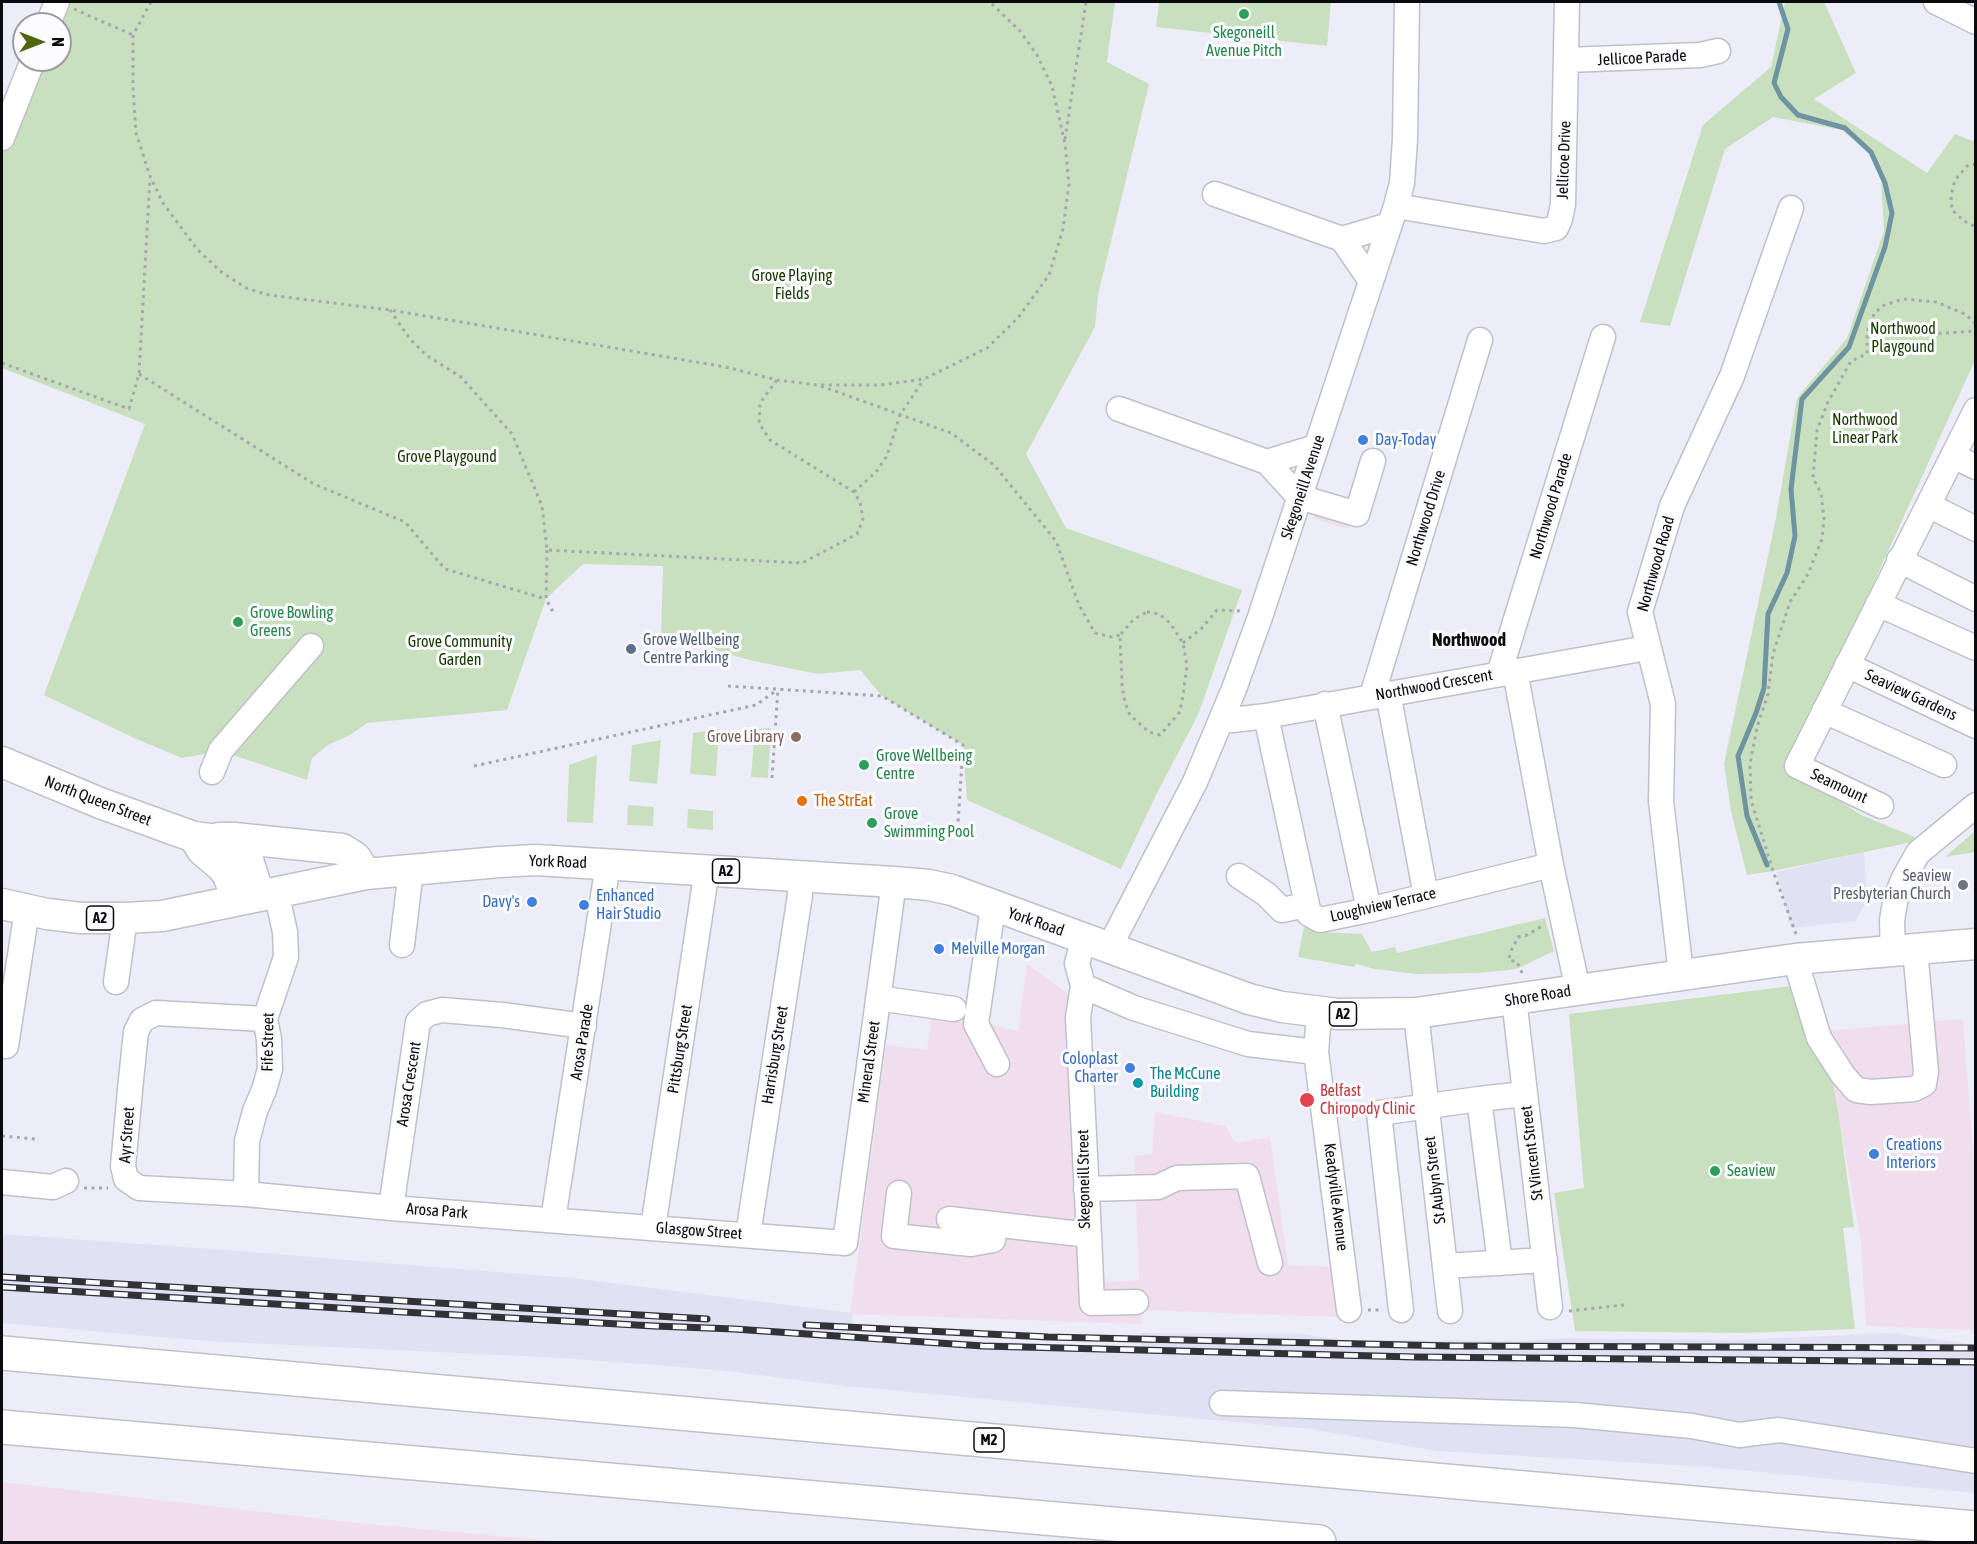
<!DOCTYPE html>
<style>
body{margin:0}
#map{position:relative;width:1977px;height:1544px;overflow:hidden;background:#ededf9;font-family:"Asap Condensed",sans-serif}
canvas{display:block}
.frame{position:absolute;inset:0;border:3px solid #0b0b0f;pointer-events:none}
.north{position:absolute;left:12px;top:12px;width:60px;height:60px;box-sizing:border-box;background:#fcfcfe;border:2px solid #9c9c9e;border-radius:50%;rotate:90deg;font-size:16px;font-weight:700;line-height:24px;text-align:center;color:#0b0b0f}
.north::after{content:'';display:block;margin:auto;width:21px;height:27px;background:#51650f;clip-path:polygon(50% 0,100% 100%,50% 72%,0 100%)}
</style>
<div id="map">
<canvas width="1977" height="1544"></canvas>
<div class="frame"></div>
<div class="north">N</div>
</div>
<script>
const c = document.querySelector('canvas').getContext('2d');
c.lineJoin = 'round';
function fill(path, color) {
  c.fillStyle = color;
  c.fill(path, 'evenodd');
}
function toPath(rows) {
  const path = new Path2D();
  for (const r of rows) {
    path.moveTo(r[0], r[1]);
    for (let i = 2; i < r.length; i += 2) path.lineTo(r[i], r[i + 1]);
  }
  return path;
}
function stroke(path, color, width, dash) {
  c.strokeStyle = color;
  c.lineWidth = width;
  c.lineCap = dash ? 'butt' : 'round';
  c.setLineDash(dash || []);
  c.stroke(path);
}
function label(font, color, halo, rows, align = 'center') {
  c.font = font + ' "Asap Condensed",sans-serif';
  c.lineWidth = 6;
  c.setLineDash([]);
  c.textBaseline = 'middle';
  c.strokeStyle = halo;
  c.fillStyle = color;
  for (const [text, x, y, turn = 0] of rows) {
    c.save();
    c.translate(x, y);
    c.rotate((+turn || 0) * Math.PI / 180);
    c.textAlign = isNaN(turn) ? turn : align;
    if (halo) c.strokeText(text, 0, 0);
    c.fillText(text, 0, 0);
    c.restore();
  }
}
const built = toPath([
 [1864,852,1867,899,1856,921,1791,928,1776,872],
 [2,1234,212,1249,572,1278,853,1313,850,1337,1141,1347,1141,1333,1303,1334,1338,1340,1523,1341,1566,1338,1732,1340,1892,1333,1975,1345,1975,1493,1710,1467,1437,1451,1310,1429,846,1386,719,1370,563,1358,206,1341,2,1323]
]);
const industrial = toPath([
 [1318,504,1353,515,1348,529,1313,518],
 [1027,964,1067,993,1091,1018,1102,1282,1139,1280,1134,1156,1152,1154,1155,1112,1225,1126,1236,1143,1270,1137,1288,1265,1333,1267,1338,1317,1142,1310,1142,1324,850,1314,886,1045,927,1050,932,1011,1018,1031],
 [1963,1019,1975,1177,1975,1330,1866,1326,1861,1242,1829,1062,1806,1028,1836,1030],
 [2,1482,367,1524,564,1542,2,1542]
]);
const green = toPath([
 [56,2,1115,2,1107,62,1149,84,1098,295,1095,327,1026,454,1066,528,1242,590,1198,715,1156,795,1121,869,967,800,963,745,882,696,860,670,818,674,754,661,661,637,663,566,583,564,546,599,507,710,367,723,350,735,328,745,312,758,307,780,221,751,182,758,134,738,44,695,145,424,2,368,2,137,32,60,60,60,60,24],
 [1159,2,1331,2,1327,46,1156,27],
 [1785,2,1824,2,1856,73,1814,99,1927,173,1955,134,1975,142,1975,360,1790,767,1861,815,1922,840,1773,871,1747,875,1731,811,1724,764,1775,523,1797,398,1847,338,1884,231,1881,179,1869,154,1842,130,1773,117,1725,149,1670,326,1640,322,1703,125,1771,67],
 [771,728,768,778,751,777,755,729],
 [719,729,716,776,690,774,693,733],
 [661,740,657,784,629,781,632,745],
 [597,755,593,823,567,822,569,765],
 [628,805,654,807,653,826,627,825],
 [688,809,713,811,713,830,687,828],
 [1975,831,1975,852,1945,857],
 [1545,918,1554,951,1519,968,1508,970,1478,973,1416,974,1375,969,1356,964,1354,967,1298,957,1304,927,1319,932,1362,934,1372,952,1395,947,1397,953],
 [1799,985,1829,1061,1839,1117,1854,1227,1843,1228,1855,1329,1742,1333,1575,1331,1554,1193,1584,1188,1569,1014]
]);
const stream = toPath([
 [1767,865,1747,816,1738,756,1756,713,1764,688,1768,614,1787,573,1795,536,1791,489,1802,399,1849,347,1885,247,1892,213,1885,183,1871,152,1845,128,1798,115,1781,97,1774,83,1788,29,1779,2]
]);
const path = toPath([
 [151,2,133,35,133,87,136,133,150,176,163,203,197,249,220,271,246,288,269,295,390,310,726,367,777,380,817,385,881,385,924,379,987,348,1018,318,1049,275,1063,229,1069,184,1065,144,1052,86,1037,55,1020,31,990,2],
 [74,9,133,35],
 [1065,139,1086,2],
 [1976,164,1967,166,1955,180,1951,195,1952,210,1964,221,1976,227],
 [390,310,410,339,426,355,461,377,512,434,542,506,547,550,802,563,857,534,863,519,860,502,854,492,770,440,759,423,760,403,777,380],
 [1931,334,1976,331],
 [2,363,129,409,139,374,150,178],
 [139,374,314,484,405,522,445,569,546,599],
 [821,386,951,433,994,465,1056,541,1079,605,1095,633,1112,637,1120,635],
 [854,492,876,472,887,456,900,415,924,379],
 [547,550,546,599,553,612],
 [1147,612,1159,614,1170,623,1183,643,1187,666,1182,702,1179,713,1160,735,1149,732,1130,715,1125,703,1122,685,1120,635,1134,619,1147,612],
 [1183,643,1201,629,1217,610,1240,611],
 [728,686,882,696,963,745,958,824],
 [474,766,756,705,777,690],
 [772,778,778,689],
 [1796,934,1773,871,1751,800,1750,764,1757,727,1768,694,1773,654,1790,602,1808,574,1822,539,1824,518,1821,493,1813,478,1817,430,1828,402,1851,361,1867,354,1867,332,1874,314,1882,306,1903,299,1936,302,1965,314,1976,324],
 [1522,973,1517,962,1509,960,1510,953,1518,937,1527,935,1544,925],
 [2,1136,35,1139],
 [84,1188,108,1188],
 [1368,1310,1382,1310],
 [1569,1311,1624,1305]
]);
const minor = toPath([
 [1936,2,1976,22],
 [48,24,57,2],
 [1566,60,1700,55,1718,51],
 [2,138,33,60],
 [1215,194,1342,239,1371,281],
 [1396,206,1544,231,1556,228,1560,219,1563,204,1567,2],
 [1342,239,1389,225],
 [1119,409,1267,462,1299,497,1357,514,1373,461],
 [1953,456,1976,467],
 [1267,462,1316,447],
 [1928,505,1976,529],
 [1899,560,1976,599],
 [1878,604,1976,648],
 [1847,665,1976,726],
 [1515,671,1551,865,1578,990],
 [1499,674,1603,337],
 [1388,693,1426,896],
 [1372,696,1480,340],
 [1325,704,1369,910],
 [1824,711,1944,765],
 [1266,716,1309,914,1320,920,1369,910,1551,865],
 [1222,720,1233,720,1266,716,1647,648],
 [212,772,221,750,311,646],
 [1881,806,1797,766,1976,410],
 [1239,876,1266,894,1282,910,1306,905],
 [993,907,976,1024,997,1064],
 [1084,939,1077,963,1083,986,1134,1008,1248,1044,1316,1052],
 [402,945,411,870],
 [1109,948,1195,782,1234,689,1260,617,1396,206,1402,183,1405,139,1407,2],
 [1893,951,1892,920,1896,897,1904,878,1918,853,1976,805],
 [1795,959,1819,1038,1843,1075,1856,1090,1871,1092,1914,1089,1924,1084,1926,1072,1915,949],
 [1681,974,1661,801,1663,704,1640,612,1672,506,1732,376,1791,208],
 [116,982,125,918],
 [878,998,954,1009],
 [1514,999,1550,1307],
 [1319,1013,1316,1052,1349,1310],
 [1416,1013,1450,1311],
 [265,1019,156,1013,142,1020,136,1032,131,1080,123,1166,126,1179,139,1188,246,1194,391,1208,845,1243,894,882],
 [6,1046,27,910],
 [1479,1099,1525,1094],
 [2,1182,53,1187,66,1181],
 [1086,1189,1158,1187,1177,1178,1247,1176,1270,1263],
 [899,1193,894,1236,971,1244,993,1240,995,1224],
 [246,1194,247,1141,255,1111,264,1090,270,1069,269,1039,265,1019,286,957,285,932,276,891],
 [391,1208,418,1022,427,1014,442,1010,502,1015,584,1026],
 [949,1219,1089,1235,1078,1017,1083,986],
 [553,1220,608,864],
 [653,1228,707,869],
 [748,1235,800,895,799,875],
 [1089,1235,1092,1303,1136,1302],
 [1445,1266,1545,1260],
 [1401,1310,1379,1113,1479,1099,1500,1263],
 [1222,1403,1575,1415,1692,1426,1739,1435,1779,1430,1976,1461]
]);
const major = toPath([
 [2,762,100,803,194,837,210,839,227,845,242,854,248,860,259,895],
 [194,837,202,850,222,867,228,875,237,899],
 [219,838,234,838,342,849,355,857,366,874],
 [2,904,47,914,81,918,125,918,162,916,366,874,499,862,536,860,894,882,929,885,952,890,1249,999,1282,1007,1338,1014,1416,1013,1795,959,1976,944]
]);
const highway = toPath([
 [2,1353,1976,1528],
 [2,1427,1319,1542]
]);
const rail = toPath([
 [2,1277,707,1319],
 [2,1287,403,1312,654,1326,734,1329,983,1346,1415,1357,1976,1362],
 [806,1325,1048,1337,1454,1346,1976,1348]
]);
const markers = [
 [1244,14,6,"#2e9e5b"],
 [1363,440,6,"#3f7fe0"],
 [238,622,6,"#2e9e5b"],
 [631,649,6,"#5c6f8a"],
 [796,737,6,"#8d6e63"],
 [864,765,6,"#2e9e5b"],
 [802,801,6,"#e8710a"],
 [872,823,6,"#2e9e5b"],
 [1963,885,6,"#6b7280"],
 [532,902,6,"#3f7fe0"],
 [584,905,6,"#3f7fe0"],
 [939,949,6,"#3f7fe0"],
 [1130,1068,6,"#3f7fe0"],
 [1138,1083,6,"#0f9aa8"],
 [1307,1100,8,"#e0444e"],
 [1874,1154,6,"#3f7fe0"],
 [1715,1171,6,"#2e9e5b"]
];
const shields = [
 [726,871,27],
 [100,918,27],
 [1343,1014,27],
 [989,1440,30]
];
const shieldNames = [
 ["A2",726,871],
 ["A2",100,918],
 ["A2",1343,1014],
 ["M2",989,1440]
];
const leisureNames = [
 ["Skegoneill",1244,33,"center"],
 ["Avenue Pitch",1244,51,"center"],
 ["Grove Bowling",250,613],
 ["Greens",250,631],
 ["Grove Wellbeing",876,756],
 ["Centre",876,774],
 ["Grove",884,814],
 ["Swimming Pool",884,832],
 ["Seaview",1727,1171]
];
const streetNames = [
 ["Jellicoe Parade",1642,58,-3],
 ["Jellicoe Drive",1564,160,-88],
 ["Skegoneill Avenue",1303,487,-72],
 ["Northwood Parade",1551,506,-73],
 ["Northwood Drive",1426,518,-73],
 ["Northwood Road",1656,564,-74],
 ["Northwood Crescent",1434,685,-10],
 ["Seaview Gardens",1911,695,25],
 ["Seamount",1839,786,25],
 ["North Queen Street",98,801,21],
 ["York Road",558,862,2],
 ["Loughview Terrace",1383,905,-13],
 ["York Road",1036,922,19],
 ["Shore Road",1538,996,-9],
 ["Fife Street",268,1042,-89],
 ["Arosa Parade",582,1042,-81],
 ["Pittsburg Street",680,1049,-81],
 ["Harrisburg Street",775,1055,-81],
 ["Mineral Street",869,1062,-82],
 ["Arosa Crescent",409,1084,-81],
 ["Ayr Street",127,1135,-86],
 ["St Vincent Street",1532,1153,-97],
 ["Skegoneill Street",1084,1179,-91],
 ["St Aubyn Street",1435,1180,-97],
 ["Keadyville Avenue",1336,1197,83],
 ["Arosa Park",437,1211,4],
 ["Glasgow Street",699,1231,4]
];
const parkNames = [
 ["Grove Playing",792,276],
 ["Fields",792,294],
 ["Northwood",1903,329],
 ["Playgound",1903,347],
 ["Northwood",1865,420],
 ["Linear Park",1865,438],
 ["Grove Playgound",447,457],
 ["Grove Community",460,642],
 ["Garden",460,660]
];
const shopNames = [
 ["Day-Today",1375,440],
 ["Enhanced",596,896],
 ["Hair Studio",596,914],
 ["Davy's",520,902,"right"],
 ["Melville Morgan",951,949],
 ["Coloplast",1118,1059,"right"],
 ["Charter",1118,1077,"right"],
 ["Creations",1886,1145],
 ["Interiors",1886,1163]
];
const serviceNames = [
 ["Grove Wellbeing",643,640],
 ["Centre Parking",643,658]
];
const educationNames = [
 ["Grove Library",784,737]
];
const foodNames = [
 ["The StrEat",814,801]
];
const worshipNames = [
 ["Seaview",1951,876],
 ["Presbyterian Church",1951,894]
];
const cultureNames = [
 ["The McCune",1150,1074],
 ["Building",1150,1092]
];
const healthNames = [
 ["Belfast",1320,1091],
 ["Chiropody Clinic",1320,1109]
];
const neighbourhoodNames = [
 ["Northwood",1469,640]
];
fill(built, '#e1e1f4');
fill(industrial, '#f0deef');
fill(green, '#c9e0bf');
stroke(stream, '#6e93a1', 5);
stroke(minor, '#c0c0cb', 27);
stroke(major, '#c0c0cb', 33);
stroke(highway, '#c0c0cb', 36);
stroke(path, '#a7a7b1', 3, [3, 4.5]);
stroke(minor, '#fff', 24);
stroke(major, '#fff', 30);
stroke(highway, '#fff', 33);
stroke(rail, '#313137', 7);
stroke(rail, '#fcfcfe', 4.5, [14]);
for (const [x, y, r, color] of markers) {
  const dot = new Path2D();
  dot.arc(x, y, r, 0, 2 * Math.PI);
  c.fillStyle = color;
  c.fill(dot);
  stroke(dot, '#fcfcfe', 2);
}
for (const [x, y, w] of shields) {
  const box = new Path2D();
  box.roundRect(x - w / 2, y - 12, w, 24, 4.5);
  c.fillStyle = '#fcfcfe';
  c.fill(box);
  stroke(box, '#0b0b0f', 1.5);
}
label('bold 15px', '#0b0b0f', null, shieldNames);
label('16px', '#27864d', '#fcfcfe', leisureNames, 'left');
label('16px', '#0b0b0f', '#fcfcfe', streetNames);
label('16px', '#173900', '#fcfcfe', parkNames);
label('16px', '#366cbe', '#fcfcfe', shopNames, 'left');
label('16px', '#4e5e75', '#fcfcfe', serviceNames, 'left');
label('16px', '#785e54', '#fcfcfe', educationNames, 'right');
label('16px', '#c56008', '#fcfcfe', foodNames, 'left');
label('16px', '#5b616d', '#fcfcfe', worshipNames, 'right');
label('16px', '#0d838f', '#fcfcfe', cultureNames, 'left');
label('16px', '#be3a42', '#fcfcfe', healthNames, 'left');
label('bold 18px', '#0b0b0f', '#fcfcfe', neighbourhoodNames);
</script>
